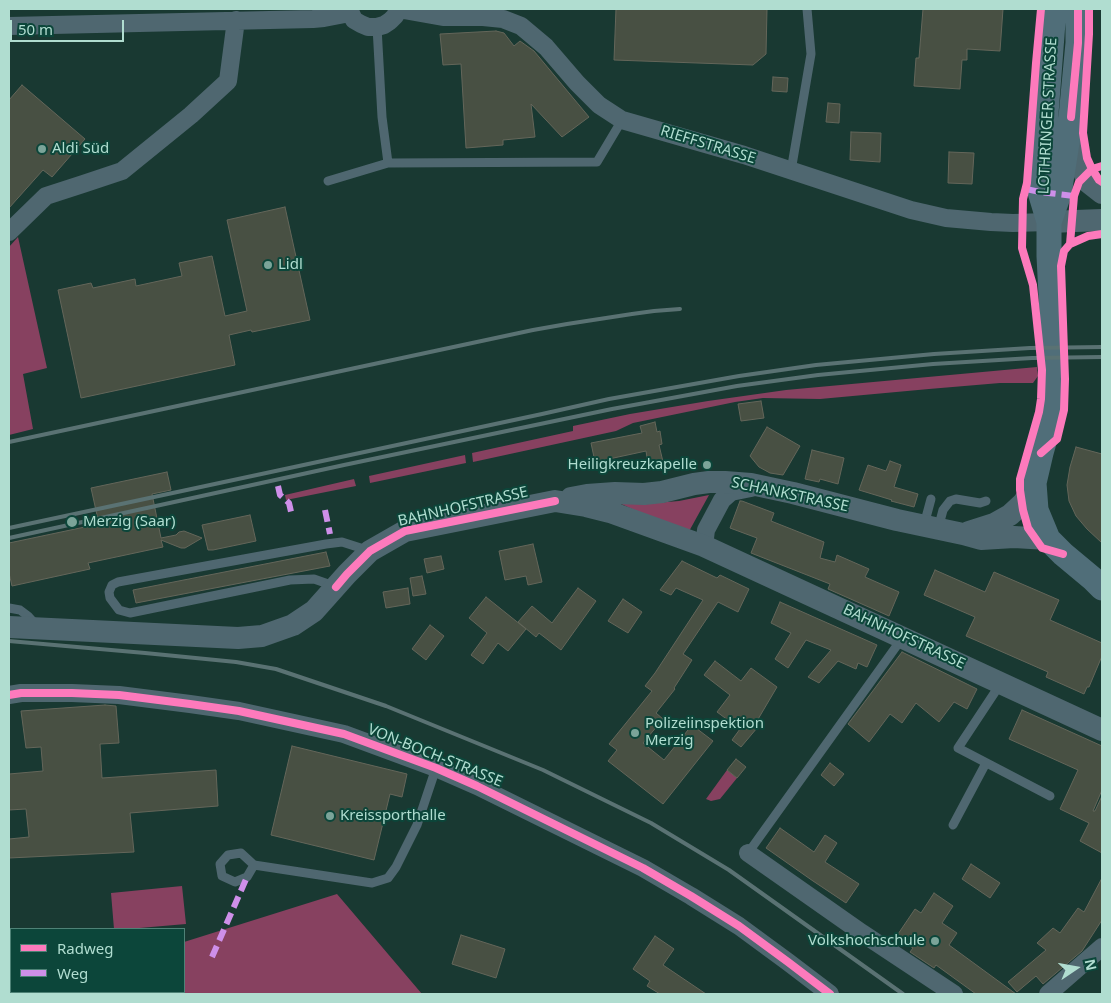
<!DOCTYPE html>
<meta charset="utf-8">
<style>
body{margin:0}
#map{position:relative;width:1111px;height:1003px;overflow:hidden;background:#193932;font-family:"Noto Sans",sans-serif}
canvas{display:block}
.frame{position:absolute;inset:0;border:10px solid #b0ddd0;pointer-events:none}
.legend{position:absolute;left:10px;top:928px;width:175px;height:65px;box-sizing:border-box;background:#0c463a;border:1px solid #4e8276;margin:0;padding:6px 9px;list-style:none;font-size:15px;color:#b0ddd0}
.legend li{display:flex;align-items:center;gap:10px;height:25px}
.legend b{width:25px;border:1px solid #4e8276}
.north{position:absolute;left:1051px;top:943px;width:50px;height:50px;-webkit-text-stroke:4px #0c463a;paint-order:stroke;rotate:78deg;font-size:14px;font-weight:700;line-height:20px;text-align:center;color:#b0ddd0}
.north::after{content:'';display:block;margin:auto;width:18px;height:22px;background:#b0ddd0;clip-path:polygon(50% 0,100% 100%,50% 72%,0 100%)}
.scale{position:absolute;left:10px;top:20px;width:114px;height:22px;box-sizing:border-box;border:2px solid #b0ddd0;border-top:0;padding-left:6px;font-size:15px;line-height:18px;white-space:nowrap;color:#b0ddd0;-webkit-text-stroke:4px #0c463a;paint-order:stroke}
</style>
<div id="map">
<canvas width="1111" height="1003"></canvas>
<div class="frame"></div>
<ul class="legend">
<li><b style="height:6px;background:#fd7abc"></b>Radweg</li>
<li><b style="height:6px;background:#ce8fe9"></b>Weg</li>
</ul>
<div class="north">N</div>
<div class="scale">50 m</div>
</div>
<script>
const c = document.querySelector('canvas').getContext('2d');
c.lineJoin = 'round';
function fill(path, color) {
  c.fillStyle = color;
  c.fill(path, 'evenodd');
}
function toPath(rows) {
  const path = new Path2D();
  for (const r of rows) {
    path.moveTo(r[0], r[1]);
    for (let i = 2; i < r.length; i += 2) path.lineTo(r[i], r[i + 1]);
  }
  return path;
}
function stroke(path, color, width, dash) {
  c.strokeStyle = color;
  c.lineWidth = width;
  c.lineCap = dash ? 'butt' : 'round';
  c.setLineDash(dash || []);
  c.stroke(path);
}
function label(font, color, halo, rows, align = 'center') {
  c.font = font + ' "Noto Sans",sans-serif';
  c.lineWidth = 4;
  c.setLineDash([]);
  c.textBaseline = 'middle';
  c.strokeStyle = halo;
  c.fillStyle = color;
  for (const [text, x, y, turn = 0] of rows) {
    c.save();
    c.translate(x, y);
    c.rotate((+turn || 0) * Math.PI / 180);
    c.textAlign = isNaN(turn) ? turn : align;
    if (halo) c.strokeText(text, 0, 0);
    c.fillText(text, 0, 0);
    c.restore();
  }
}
const green = toPath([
 [18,237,47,368,23,374,33,429,9,435,9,247],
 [1037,367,1038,376,1033,383,1000,383,929,389,820,399,763,398,735,402,633,423,616,431,473,462,472,453,573,431,573,426,630,414,708,401,786,390],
 [465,455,466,463,370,483,369,476],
 [354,479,356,486,286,500,285,495],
 [709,495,687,535,615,501,655,503,679,501],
 [727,770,737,778,720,799,711,801,706,799],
 [182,886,186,924,128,929,114,929,111,893],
 [337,894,422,994,9,994,9,958,11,958,11,992,184,992,184,942]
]);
const building = toPath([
 [616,9,767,9,766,54,753,65,614,60,616,9],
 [923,9,1003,9,1000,51,967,49,967,60,962,60,960,89,914,86,916,58,919,58,923,9],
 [496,31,504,33,514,46,520,41,534,51,589,117,562,137,531,104,535,137,503,140,503,145,466,148,461,64,443,65,440,34,496,31],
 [773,77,788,78,787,92,772,91,773,77],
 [22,85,85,139,52,177,43,170,9,208,9,100,22,85],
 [828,103,840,104,839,123,826,122,828,103],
 [851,132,881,133,880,162,850,160,851,132],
 [949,152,974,153,972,184,948,183,949,152],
 [285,207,310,320,252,332,251,330,229,335,235,365,81,398,58,290,91,283,93,288,135,279,136,286,182,276,179,263,212,256,225,316,247,311,227,220,285,207],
 [761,401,764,418,741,421,738,404,761,401],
 [655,422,657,432,660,431,662,444,659,445,664,466,649,470,646,451,595,462,591,443,642,433,640,426,655,422],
 [767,427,800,446,783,475,770,473,759,467,750,456,767,427],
 [1076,447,1102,454,1102,543,1087,529,1076,516,1069,501,1067,485,1070,467,1076,447],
 [812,450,844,458,838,484,820,479,819,482,805,479,812,450],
 [890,461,901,465,894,487,918,494,914,507,891,501,892,500,859,490,868,465,886,471,890,461],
 [167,472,171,490,152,494,161,538,176,535,179,532,184,531,202,538,185,548,181,548,161,540,163,547,88,563,90,569,12,586,9,573,9,543,99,524,91,488,167,472],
 [740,501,742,501,774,513,771,521,824,542,820,558,835,562,837,555,869,569,865,577,899,592,889,616,828,589,830,584,751,553,757,538,730,528,740,501],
 [250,515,256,541,213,550,208,550,202,525,250,515],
 [533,544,542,582,528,585,526,576,505,580,499,551,533,544],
 [326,552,330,566,136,603,133,590,326,552],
 [441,556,444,569,427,573,424,559,441,556],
 [682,561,717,578,720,575,749,589,738,612,718,602,683,654,692,660,674,688,675,689,656,713,663,719,643,743,664,760,692,725,713,741,663,804,608,761,617,750,609,744,652,691,645,686,655,673,703,600,676,588,671,595,660,590,682,561],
 [935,570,985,592,994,572,1059,600,1050,620,1102,643,1102,656,1089,687,1087,687,1084,694,1046,677,1048,672,966,636,975,617,924,595,935,570],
 [422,576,426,594,413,596,410,578,422,576],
 [408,588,410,604,386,608,383,592,408,588],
 [578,588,596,601,561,650,539,633,536,637,518,622,532,606,552,623,578,588],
 [486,597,526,629,508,651,498,643,483,664,471,655,487,633,469,618,486,597],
 [623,599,642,612,628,633,608,621,623,599],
 [780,602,877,645,867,667,858,663,856,669,838,661,819,683,808,677,831,650,806,640,788,668,775,659,791,633,771,623,780,602],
 [430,625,444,636,426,660,412,649,430,625],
 [902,652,977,689,967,709,954,702,939,722,916,703,902,723,890,714,869,742,848,724,902,652],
 [715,661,741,681,751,668,777,687,754,726,757,728,741,747,732,740,740,729,717,712,730,695,704,675,715,661],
 [105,705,116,706,119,743,100,744,102,778,216,770,218,806,130,813,134,852,9,858,9,839,29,837,26,809,9,810,9,774,43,771,41,747,26,748,21,711,105,705],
 [1022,710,1102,746,1102,790,1093,811,1095,811,1102,796,1102,853,1080,841,1089,823,1060,809,1078,770,1009,739,1022,710],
 [292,746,407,774,402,797,390,794,374,860,271,835,292,746],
 [736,759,746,767,737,778,727,770,736,759],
 [830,763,844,774,834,786,821,775,830,763],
 [780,828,814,852,825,835,837,843,825,862,859,884,846,903,813,881,766,848,780,828],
 [971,864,1000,883,990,898,962,879,971,864],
 [1102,878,1102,920,1082,951,1043,984,1036,976,1017,992,1008,982,1046,950,1037,943,1053,928,1060,933,1078,908,1084,912,1102,878],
 [934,893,953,906,942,923,957,933,949,945,1016,994,976,994,936,965,934,968,910,952,913,948,896,937,915,909,921,913,934,893],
 [461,935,505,949,496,978,452,964,461,935],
 [655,936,674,949,663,965,706,994,660,994,647,986,650,981,633,969,655,936]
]);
const service = toPath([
 [388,163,597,162,622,120],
 [791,171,811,54,807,9],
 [328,181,388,163,382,117,377,27],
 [924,525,931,499],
 [938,529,943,510,950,501,956,499,980,503,986,501],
 [334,586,314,579,290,580,130,613,119,610,110,598,109,592,112,585,118,582,326,544,342,542,367,550],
 [9,608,20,610,28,616,36,625],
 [1001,683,958,748,1050,796],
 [953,825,986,763],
 [748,853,903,637],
 [254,865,247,877,235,882,222,876,220,864,228,855,241,853,254,865,372,883,388,878,396,867,417,825,436,768]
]);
const minor = toPath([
 [349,9,354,20,361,24,368,27,377,27,384,25,390,21,395,16,398,9],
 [398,9,443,17,483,17,503,19,521,26,546,47,577,83,599,105,622,120,744,155,911,210,946,218,991,222,1013,223,1049,222],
 [9,26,313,19,324,18,350,13],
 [9,232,46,196,83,184,122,171,191,115,228,81,236,20],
 [704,546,706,530,722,500,731,492,751,488],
 [9,695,21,693,72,693,119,695,190,704,239,711,344,734,436,768,477,786,643,868,691,896,739,926,788,962,830,994],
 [748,853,862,933,954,994],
 [1048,994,1102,947]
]);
const tertiary = toPath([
 [1072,126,1078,158,1088,182,1102,193],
 [1049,222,1102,220],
 [571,498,587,495,615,493,644,494,662,492,694,484,709,482,725,482,751,484,793,493,897,520,963,534,981,539,1014,537,1048,539],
 [969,532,994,524,1010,515,1023,503,1034,488],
 [9,627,238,638,262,636,293,625,314,611,347,574,370,551,405,531,555,501,586,506,610,512,704,546,1102,730]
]);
const secondary = toPath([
 [1054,9,1040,192,1049,222,1049,256,1055,372,1054,398,1051,417,1041,453,1034,483,1036,510,1048,539,1063,554,1093,579,1102,588],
 [1049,222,1059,194,1071,117,1078,43,1078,9]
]);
const rail = toPath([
 [9,442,533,330,567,324,632,314,654,311,680,309],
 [9,528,542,414,609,399,739,376,816,365,934,354,1030,348,1102,347],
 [9,538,344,465,612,409,737,386,818,375,933,364,1032,358,1102,357],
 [9,641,145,653,236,662,276,669,386,706,543,770,651,823,729,870,903,994]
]);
const quiet = toPath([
 [1026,189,1040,192,1074,196],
 [278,486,280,495,289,503,292,516],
 [325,510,330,534],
 [212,957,247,877]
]);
const cycleway = toPath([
 [1041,9,1036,63,1027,183,1023,199,1022,248,1033,285,1042,370,1041,399,1039,412,1020,479,1020,490,1023,510,1028,528,1042,548,1063,554],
 [1089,9,1089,34,1083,133,1087,158,1092,169,1099,180,1102,182],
 [1071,117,1078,43,1078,9],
 [1070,244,1074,196,1079,182,1092,169,1102,166],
 [1041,453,1057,439,1064,410,1065,379,1061,266,1064,251,1070,244,1088,236,1102,234],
 [336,587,347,574,370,551,405,531,555,501],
 [9,695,21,693,72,693,119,695,190,704,239,711,344,734,436,768,477,786,643,868,691,896,739,926,788,962,830,994]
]);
const markers = [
 [42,149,5,"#7ba499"],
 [268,265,5,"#7ba499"],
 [707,465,5,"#7ba499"],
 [72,522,6,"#7ba499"],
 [635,733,5,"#7ba499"],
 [330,816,5,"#7ba499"],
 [935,941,5,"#7ba499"]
];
const streetNames = [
 ["LOTHRINGER STRASSE",1048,116,-87],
 ["RIEFFSTRASSE",708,145,17],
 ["SCHANKSTRASSE",790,495,12],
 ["BAHNHOFSTRASSE",463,507,-13],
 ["BAHNHOFSTRASSE",904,637,25],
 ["VON-BOCH-STRASSE",435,756,22]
];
const poiNames = [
 ["Aldi Süd",52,149],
 ["Lidl",278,265],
 ["Heiligkreuzkapelle",697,465,"right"],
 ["Merzig (Saar)",83,522],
 ["Polizeiinspektion",645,724],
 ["Merzig",645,741],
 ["Kreissporthalle",340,816],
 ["Volkshochschule",925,941,"right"]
];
fill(green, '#874160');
fill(building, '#485043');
stroke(building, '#64665a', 1);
stroke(service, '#4f6770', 9);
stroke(minor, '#4f6770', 18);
stroke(tertiary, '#4f6770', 22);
stroke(secondary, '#506e79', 25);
stroke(rail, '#5a7273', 4);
stroke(quiet, '#ce8fe9', 6, [12, 6]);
stroke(cycleway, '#fd7abc', 8);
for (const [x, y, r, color] of markers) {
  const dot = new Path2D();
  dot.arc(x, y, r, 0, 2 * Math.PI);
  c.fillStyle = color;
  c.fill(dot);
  stroke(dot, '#0c463a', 2);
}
label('15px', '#b0ddd0', '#0c463a', streetNames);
label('15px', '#b0ddd0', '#0c463a', poiNames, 'left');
</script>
